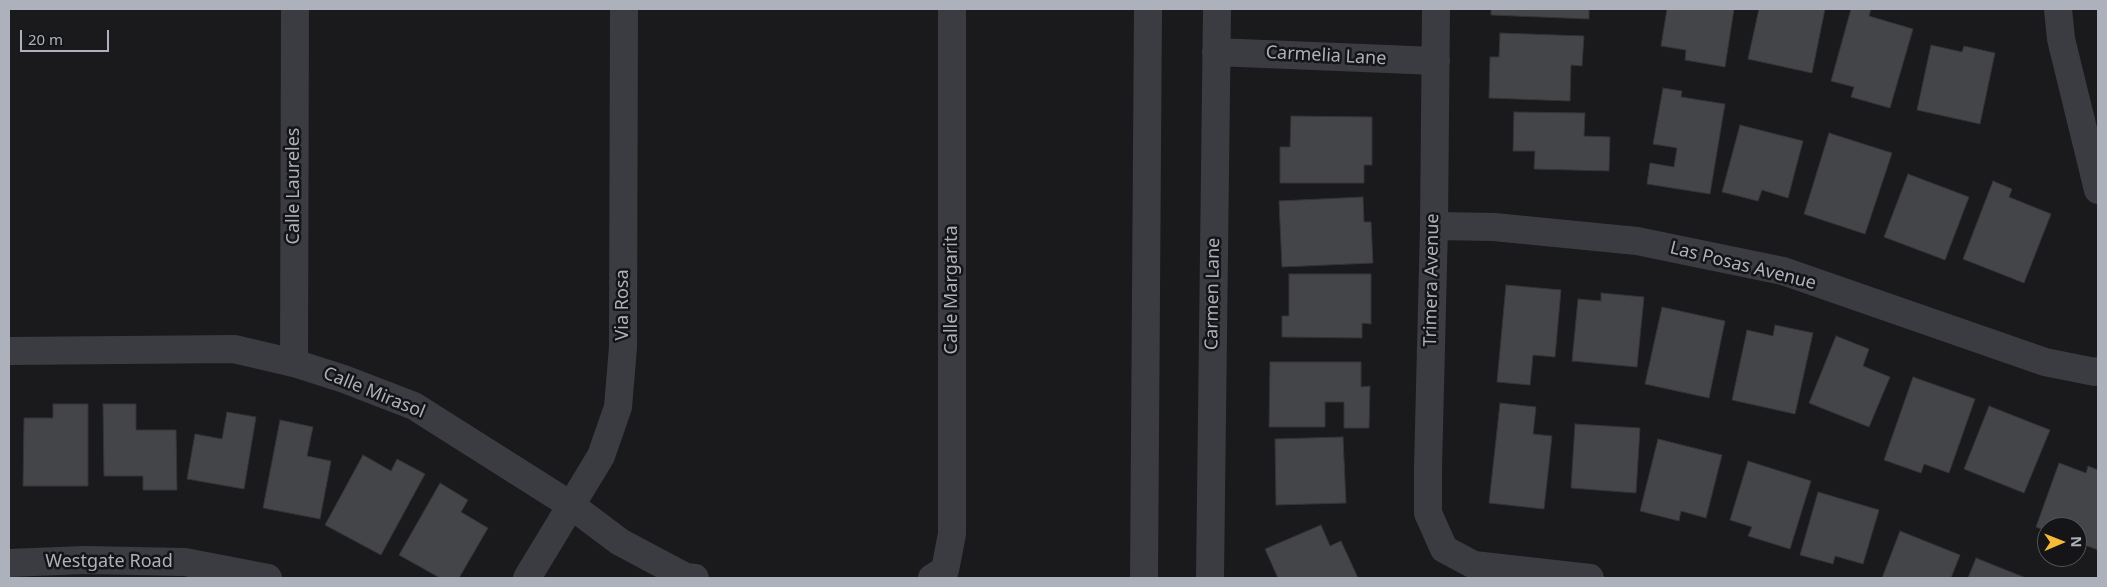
<!DOCTYPE html>
<style>
body{margin:0}
#map{position:relative;width:2107px;height:587px;overflow:hidden;background:#1a1a1c;font-family:"Noto Sans",sans-serif}
canvas{display:block}
.frame{position:absolute;inset:0;border:10px solid #acb1bc;pointer-events:none}
.north{position:absolute;left:2037px;top:517px;width:50px;height:50px;box-sizing:border-box;background:#151517;border:1px solid #515359;border-radius:50%;rotate:89deg;font-size:14px;font-weight:700;line-height:20px;text-align:center;color:#acb1bc}
.north::after{content:'';display:block;margin:auto;width:18px;height:22px;background:#f8bb37;clip-path:polygon(50% 0,100% 100%,50% 72%,0 100%)}
.scale{position:absolute;left:20px;top:30px;width:89px;height:22px;box-sizing:border-box;border:2px solid #acb1bc;border-top:0;padding-left:6px;font-size:15px;line-height:18px;white-space:nowrap;color:#acb1bc;-webkit-text-stroke:4px #151517;paint-order:stroke}
</style>
<div id="map">
<canvas width="2107" height="587"></canvas>
<div class="frame"></div>
<div class="north">N</div>
<div class="scale">20 m</div>
</div>
<script>
const c = document.querySelector('canvas').getContext('2d');
c.lineJoin = 'round';
function fill(path, color) {
  c.fillStyle = color;
  c.fill(path, 'evenodd');
}
function toPath(rows) {
  const path = new Path2D();
  for (const r of rows) {
    path.moveTo(r[0], r[1]);
    for (let i = 2; i < r.length; i += 2) path.lineTo(r[i], r[i + 1]);
  }
  return path;
}
function stroke(path, color, width, dash) {
  c.strokeStyle = color;
  c.lineWidth = width;
  c.lineCap = dash ? 'butt' : 'round';
  c.setLineDash(dash || []);
  c.stroke(path);
}
function label(font, color, halo, rows, align = 'center') {
  c.font = font + ' "Noto Sans",sans-serif';
  c.lineWidth = 5;
  c.setLineDash([]);
  c.textBaseline = 'middle';
  c.strokeStyle = halo;
  c.fillStyle = color;
  for (const [text, x, y, turn = 0] of rows) {
    c.save();
    c.translate(x, y);
    c.rotate((+turn || 0) * Math.PI / 180);
    c.textAlign = isNaN(turn) ? turn : align;
    if (halo) c.strokeText(text, 0, 0);
    c.fillText(text, 0, 0);
    c.restore();
  }
}
const building = toPath([
 [1491,9,1589,9,1589,19,1491,15,1491,9],
 [1667,9,1734,9,1725,67,1685,60,1686,50,1661,46,1667,9],
 [1759,9,1825,9,1812,73,1748,59,1759,9],
 [1851,9,1871,9,1869,16,1913,29,1890,108,1851,97,1854,87,1831,81,1851,9],
 [1500,33,1584,36,1582,66,1571,65,1570,101,1489,98,1490,57,1499,57,1500,33],
 [1931,45,1962,52,1964,46,1995,53,1980,124,1917,110,1931,45],
 [1663,88,1682,91,1681,97,1725,104,1710,194,1647,184,1650,163,1674,167,1677,148,1653,144,1663,88],
 [1514,112,1585,113,1584,136,1610,137,1609,171,1534,169,1535,151,1513,151,1514,112],
 [1291,116,1372,117,1372,165,1364,165,1364,183,1280,183,1280,147,1290,147,1291,116],
 [1740,125,1803,141,1788,198,1762,190,1758,201,1722,192,1740,125],
 [1829,133,1892,153,1865,234,1804,214,1829,133],
 [1908,174,1969,197,1945,260,1884,237,1908,174],
 [1993,181,2012,189,2009,197,2051,214,2024,283,1963,259,1993,181],
 [1363,197,1364,222,1371,222,1373,263,1282,267,1279,201,1363,197],
 [1289,274,1371,274,1371,324,1362,323,1362,338,1282,337,1282,316,1289,316,1289,274],
 [1506,285,1561,290,1555,357,1533,355,1530,385,1497,382,1506,285],
 [1601,293,1644,297,1637,367,1572,361,1578,299,1601,301,1601,293],
 [1662,307,1725,321,1709,398,1645,384,1662,307],
 [1775,325,1813,333,1795,414,1732,400,1747,330,1773,336,1775,325],
 [1836,336,1869,349,1863,366,1890,377,1869,427,1809,403,1836,336],
 [1270,362,1361,362,1361,387,1370,386,1369,428,1344,428,1344,402,1325,402,1325,427,1269,427,1270,362],
 [1913,377,1975,399,1949,473,1924,464,1921,473,1884,460,1913,377],
 [1500,403,1536,407,1533,434,1552,436,1544,509,1489,503,1500,403],
 [53,404,88,404,88,486,23,486,24,418,53,418,53,404],
 [103,404,136,404,136,430,176,430,177,490,143,490,143,476,104,476,103,404],
 [1989,406,2050,430,2024,493,1964,469,1989,406],
 [227,412,256,417,244,489,187,479,195,434,222,439,227,412],
 [280,420,313,427,307,456,331,461,320,519,263,508,280,420],
 [1575,424,1640,428,1636,493,1571,488,1575,424],
 [1343,437,1346,503,1276,505,1275,439,1343,437],
 [1658,439,1722,455,1706,518,1681,511,1679,521,1640,511,1658,439],
 [363,455,391,471,397,459,425,474,381,555,325,525,363,455],
 [1748,461,1811,481,1790,549,1748,536,1752,527,1730,520,1748,461],
 [2059,463,2086,473,2088,466,2098,470,2098,550,2077,542,2077,527,2047,527,2047,531,2036,527,2059,463],
 [440,483,468,500,461,512,488,528,459,578,440,578,399,555,440,483],
 [1818,492,1879,510,1863,564,1835,556,1833,564,1800,555,1818,492],
 [1321,525,1330,546,1341,541,1358,578,1278,578,1265,549,1321,525],
 [1900,531,1960,555,1951,578,1882,578,1900,531],
 [1976,558,2026,578,1968,578,1976,558]
]);
const minor = toPath([
 [1436,9,1434,226,1428,468,1428,513,1444,549,1474,565,1590,578],
 [2058,9,2061,39,2098,190],
 [1216,52,1436,61],
 [1434,226,1494,227,1637,241,1783,271,2045,362,2095,372,2098,371],
 [9,351,234,349,294,363,344,379,414,406,572,506,620,542,686,577,695,578],
 [294,363,295,9],
 [9,563,85,560,185,562,268,578],
 [527,578,601,456,618,407,623,347,624,9],
 [932,578,945,570,952,534,952,9],
 [1144,578,1148,9],
 [1210,578,1217,9]
]);
const streetNames = [
 ["Carmelia Lane",1326,56,3],
 ["Calle Laureles",294,186,-90],
 ["Las Posas Avenue",1743,266,14],
 ["Trimera Avenue",1432,280,-89],
 ["Calle Margarita",952,290,-90],
 ["Carmen Lane",1213,294,-89],
 ["Via Rosa",623,305,-90],
 ["Calle Mirasol",374,393,22],
 ["Westgate Road",109,562]
];
fill(building, '#444549');
stroke(building, '#343438', 1);
stroke(minor, '#3b3c42', 28);
label('18px', '#acb1bc', '#151517', streetNames);
</script>
